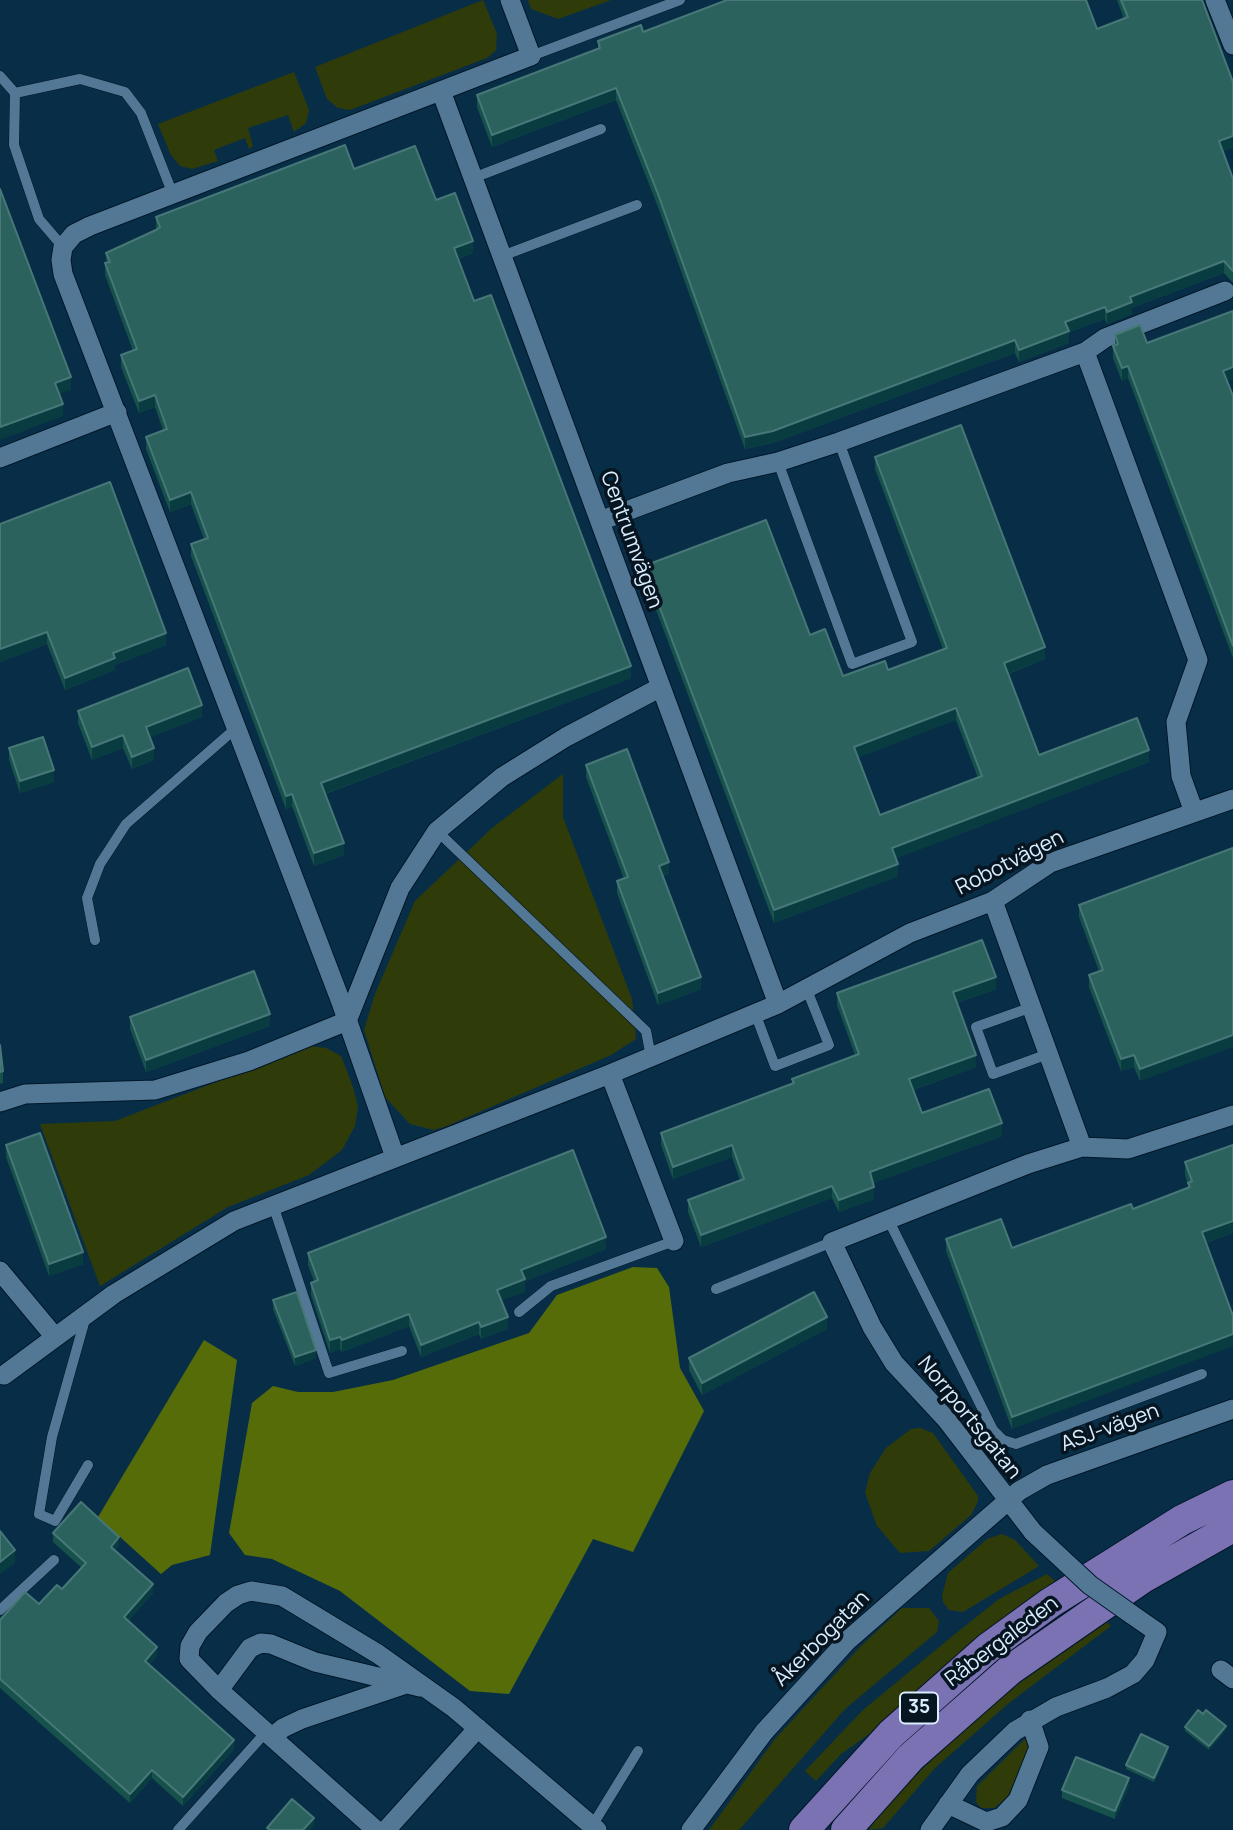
<!DOCTYPE html>
<meta charset="utf-8">
<style>
body{margin:0}
canvas{display:block;background:#082e47}
</style>
<canvas width="1233" height="1830"></canvas>
<script>
const c = document.querySelector('canvas').getContext('2d');
c.lineJoin = 'round';
function fill(path, color) {
  c.fillStyle = color;
  c.fill(path, 'evenodd');
}
function toPath(rows) {
  const path = new Path2D();
  for (const r of rows) {
    path.moveTo(r[0], r[1]);
    for (let i = 2; i < r.length; i += 2) path.lineTo(r[i], r[i + 1]);
  }
  return path;
}
function stroke(path, color, width, dash) {
  c.strokeStyle = color;
  c.lineWidth = width;
  c.lineCap = dash ? 'butt' : 'round';
  c.setLineDash(dash || []);
  c.stroke(path);
}
function label(font, color, halo, rows, align = 'center') {
  c.font = font + ' Manrope,sans-serif';
  c.lineWidth = 7;
  c.setLineDash([]);
  c.textBaseline = 'middle';
  c.strokeStyle = halo;
  c.fillStyle = color;
  for (const [text, x, y, turn = 0] of rows) {
    c.save();
    c.translate(x, y);
    c.rotate((+turn || 0) * Math.PI / 180);
    c.textAlign = isNaN(turn) ? turn : align;
    if (halo) c.strokeText(text, 0, 0);
    c.fillText(text, 0, 0);
    c.restore();
  }
}
const green = toPath([
 [483,0,497,34,496,50,487,58,350,110,338,108,327,99,315,67],
 [528,0,611,0,558,19,531,9],
 [294,72,309,110,306,123,294,132,288,115,248,128,253,146,249,149,245,138,214,150,218,161,192,169,180,166,171,155,158,124],
 [563,774,563,817,632,999,636,1039,611,1055,447,1126,434,1130,410,1124,385,1097,364,1030,375,994,415,901,492,828],
 [310,1046,326,1048,341,1056,353,1087,358,1106,355,1126,342,1150,309,1175,228,1207,100,1286,40,1124,115,1121],
 [920,1428,933,1433,978,1496,978,1501,971,1515,929,1551,900,1553,877,1526,865,1493,870,1473,886,1448,911,1429],
 [1002,1534,1015,1540,1039,1566,963,1612,949,1610,943,1602,942,1596,948,1573,987,1539],
 [1047,1574,1055,1581,979,1637,883,1724,841,1754,816,1781,805,1771,863,1710,955,1634,999,1599],
 [902,1608,929,1608,939,1621,937,1632,845,1709,739,1830,709,1830,775,1739,861,1646],
 [1104,1619,1111,1626,1009,1703,935,1768,883,1828,869,1830,878,1816,918,1773,978,1717,1061,1649],
 [1030,1734,1031,1741,1008,1797,994,1808,981,1808,976,1802,977,1786]
]);
const forest = toPath([
 [633,1267,657,1268,669,1287,680,1368,704,1411,633,1552,593,1539,509,1694,470,1691,340,1591,272,1559,245,1555,229,1533,252,1403,273,1386,298,1392,333,1392,393,1380,529,1333,557,1295],
 [204,1340,237,1360,210,1555,172,1565,161,1574,98,1517]
]);
const lane = toPath([
 [531,56,680,0],
 [0,76,15,93],
 [473,178,601,129],
 [63,247,39,219,14,145,15,93,80,79,125,92,141,113,172,192],
 [502,256,637,205],
 [778,462,852,664,912,642,839,442],
 [437,831,646,1031,651,1057],
 [95,940,87,898,100,864,126,824,235,729],
 [1032,1007,976,1027,993,1074,1048,1054],
 [755,1013,775,1066,829,1045,807,990],
 [273,1205,329,1373,402,1351],
 [888,1219,993,1430,1003,1440,1016,1444,1202,1374],
 [716,1289,832,1242],
 [519,1312,551,1286,674,1241],
 [86,1316,52,1437,39,1514,55,1521,88,1465],
 [0,1610,54,1560],
 [592,1826,638,1751],
 [178,1830,266,1732]
]);
const street = toPath([
 [1215,0,1233,45],
 [441,91,778,1004],
 [1085,352,1105,338,1225,291],
 [0,458,117,412],
 [600,521,728,473,778,462,839,442,1085,352,1198,660,1176,722,1181,776,1194,812],
 [993,901,1082,1147],
 [610,1074,674,1241],
 [0,1102,25,1094,155,1090,249,1061,347,1021,400,888,437,831,502,777,566,737,661,687],
 [395,1157,341,1002,63,274,61,260,63,247,74,234,90,226,531,56,510,0],
 [0,1271,55,1337],
 [4,1375,114,1294,234,1221,610,1074,778,1004,910,933,993,901,1050,863,1233,799],
 [1033,1532,946,1419,894,1363,872,1327,832,1242,1028,1164,1082,1147,1128,1149,1233,1115],
 [1221,1670,1233,1679],
 [219,1690,250,1648,261,1643,271,1644,315,1662,420,1687],
 [272,1737,283,1728,302,1719,403,1685],
 [948,1804,986,1822,1002,1817,1018,1800,1039,1747,1030,1720],
 [376,1830,219,1690,189,1659,190,1646,198,1632,226,1603,238,1595,251,1591,282,1596,378,1654,454,1708,597,1830],
 [386,1830,478,1728],
 [691,1830,764,1732,847,1641,1019,1491,1047,1475,1233,1409],
 [930,1830,970,1774,1015,1731,1056,1707,1107,1688,1133,1674,1145,1660,1157,1632,1131,1614]
]);
const primary = toPath([
 [804,1830,891,1734,988,1648,1050,1603,1182,1520,1233,1495],
 [846,1830,911,1757,1010,1670,1143,1578,1233,1527]
]);
const streetBridge = toPath([
 [1033,1532,1090,1585,1131,1614]
]);
const wall = toPath([
 [1117,0,1202,0,1223,152,1233,179,1233,283,1224,273,1132,308,1132,314,1107,324,1105,319,1069,332,1069,343,1019,362,1015,353,773,443,745,449,658,207,616,100,492,147,477,107,477,95,598,49,598,41,643,32,1097,29,1124,19],
 [354,169,436,200,473,253,458,259,474,301,631,678,325,794,344,855,314,866,292,806,286,809,191,556,191,544,204,539,191,504,170,512,146,449,146,437,163,430,155,407,139,413,121,367,121,355,133,351,105,275,105,263,106,263,106,253,156,229,156,217],
 [1115,335,1147,343,1227,381,1233,396,1233,658,1128,378,1122,381,1113,358,1113,346,1115,345],
 [875,457,1045,659,1008,674,1039,755,1149,762,896,858,898,876,774,923,644,578,644,566,810,635,843,676,888,670,943,649,875,469],
 [956,720,978,778,880,815,858,757],
 [0,524,166,645,115,665,115,670,65,690,47,644,0,662],
 [78,711,202,717,150,737,154,760,132,769,123,748,92,760,78,723],
 [9,748,54,782,20,793,9,760],
 [586,765,669,874,663,876,701,989,658,1005,617,893,617,881,624,879,586,777],
 [1233,848,1140,1081,1134,1067,1121,1071,1089,987,1089,975,1099,971,1079,917,1079,905],
 [996,989,957,1003,976,1067,913,1090,922,1113,1002,1136,873,1183,874,1199,839,1212,832,1198,701,1247,688,1212,688,1200,740,1180,732,1157,673,1179,661,1145,661,1133,792,1084,792,1079,855,1055,837,1005,837,993],
 [130,1017,270,1026,146,1072,130,1029],
 [0,1045,3,1071,3,1083,0,1084],
 [6,1145,83,1264,49,1276,6,1157],
 [1233,1145,1233,1233,1206,1243,1012,1429,946,1251,946,1239,1012,1248,1133,1209,1188,1188,1188,1184,1185,1175,1185,1162],
 [606,1249,525,1281,525,1292,501,1300,508,1329,481,1339,479,1334,421,1357,409,1326,342,1352,340,1349,330,1353,311,1295,311,1283,314,1281,308,1265,308,1253],
 [273,1300,316,1358,295,1366,273,1309],
 [827,1329,702,1395,689,1370,689,1358],
 [53,1533,119,1546,115,1550,153,1593,128,1621,157,1655,149,1665,234,1749,183,1806,152,1778,130,1803,0,1688,0,1620,39,1604,62,1589,82,1568,53,1542],
 [1185,1727,1226,1730,1209,1750,1185,1731],
 [1168,1752,1154,1782,1126,1769,1126,1765],
 [1129,1786,1115,1819,1062,1798,1062,1790]
]);
const shadedWall = toPath([
 [616,88,616,100,492,147,492,135],
 [1233,136,1233,148,1219,153,1219,141],
 [473,241,473,253,454,260,454,248],
 [1224,261,1224,273,1132,308,1132,314,1107,324,1107,312,1130,297],
 [1105,307,1105,319,1069,332,1069,343,1019,362,1019,350,1065,322],
 [1015,340,1015,353,773,443,745,449,745,437],
 [1128,366,1128,378,1122,381,1122,368],
 [1233,367,1233,379,1223,383,1223,371],
 [71,377,71,390,55,395,55,383],
 [155,395,155,407,139,413,139,401],
 [63,404,63,416,0,440,0,427],
 [191,492,191,504,170,512,170,500],
 [47,632,47,644,0,662,0,649],
 [166,633,166,645,115,665,115,670,65,690,65,678,113,653],
 [1045,647,1045,659,1004,675,1004,663],
 [631,666,631,678,321,795,321,783],
 [202,705,202,717,146,739,146,727],
 [956,708,956,720,854,759,854,747],
 [123,735,123,748,92,760,92,747],
 [154,748,154,760,132,769,132,757],
 [1149,750,1149,762,892,860,892,848],
 [54,770,54,782,20,793,20,781],
 [292,794,292,806,286,809,286,796],
 [344,843,344,855,314,866,314,853],
 [669,862,669,874,659,878,659,866],
 [898,864,898,876,774,923,774,910],
 [701,977,701,989,658,1005,658,993],
 [996,977,996,989,953,1004,953,992],
 [270,1014,270,1026,146,1072,146,1060],
 [1233,1035,1233,1047,1140,1081,1140,1069],
 [976,1055,976,1067,909,1091,909,1079],
 [1134,1055,1134,1067,1121,1071,1121,1059],
 [1002,1123,1002,1136,870,1184,870,1172],
 [732,1145,732,1157,673,1179,673,1167],
 [832,1186,832,1198,701,1247,701,1235],
 [874,1187,874,1199,839,1212,839,1200],
 [1233,1221,1233,1233,1202,1244,1202,1232],
 [606,1237,606,1249,525,1281,525,1292,497,1302,497,1290,521,1270],
 [83,1252,83,1264,49,1276,49,1264],
 [409,1314,409,1326,342,1352,342,1340],
 [508,1317,508,1329,481,1339,481,1327],
 [827,1317,827,1329,702,1395,702,1383],
 [479,1322,479,1334,421,1357,421,1345],
 [1233,1334,1233,1346,1012,1429,1012,1417],
 [340,1337,340,1349,330,1353,330,1340],
 [316,1350,316,1358,295,1366,295,1357],
 [119,1537,119,1546,111,1555,111,1547],
 [15,1550,15,1563,0,1574,0,1562],
 [153,1584,153,1593,124,1626,124,1617],
 [157,1647,157,1655,145,1670,145,1661],
 [1226,1726,1226,1730,1209,1750,1209,1746],
 [234,1740,234,1749,183,1806,183,1797],
 [1168,1747,1168,1752,1154,1782,1154,1778],
 [152,1770,152,1778,130,1803,130,1794],
 [1129,1778,1129,1786,1115,1819,1115,1811],
 [314,1818,314,1826,310,1830,303,1830]
]);
const building = toPath([
 [727,0,1086,0,1097,29,1128,17,1121,0,1202,0,1233,82,1233,136,1219,141,1233,179,1233,271,1224,261,1130,297,1132,302,1107,312,1105,307,1065,322,1069,331,1019,350,1015,340,773,431,745,437,658,194,616,88,492,135,477,95,600,48,598,41,641,25,643,32,727,0],
 [345,145,354,169,415,146,436,200,455,193,473,241,454,248,474,301,491,295,631,666,321,783,344,843,314,853,292,794,286,796,191,544,208,538,191,492,170,500,146,437,167,429,155,395,139,401,121,355,137,349,105,263,110,262,106,253,156,230,160,227,156,217,345,145],
 [0,189,71,377,55,383,63,404,0,427,0,189],
 [1233,311,1233,367,1223,371,1233,396,1233,646,1128,366,1122,368,1113,346,1118,344,1115,335,1140,325,1147,343,1233,311],
 [961,425,1045,647,1004,663,1039,755,1137,718,1149,750,892,848,898,864,774,910,644,566,766,520,810,635,825,629,843,676,885,661,888,670,947,648,875,457,961,425],
 [956,708,982,776,880,815,854,747,956,708],
 [110,482,166,633,113,653,115,658,65,678,47,632,0,649,0,524,110,482],
 [188,668,202,705,146,727,154,748,132,757,123,735,92,747,78,711,188,668],
 [43,737,54,770,20,781,9,748,43,737],
 [627,749,669,862,659,866,701,977,658,993,617,881,628,877,586,765,627,749],
 [1233,848,1233,1035,1140,1069,1134,1055,1121,1059,1089,975,1103,970,1079,905,1233,848],
 [982,940,996,977,953,992,976,1055,909,1079,922,1113,989,1089,1002,1123,870,1172,874,1187,839,1200,832,1186,701,1235,688,1200,744,1179,732,1145,673,1167,661,1133,794,1083,792,1079,859,1054,837,993,982,940],
 [254,971,270,1014,146,1060,130,1017,254,971],
 [0,1045,3,1071,0,1072,0,1045],
 [40,1133,83,1252,49,1264,6,1145,40,1133],
 [1233,1145,1233,1221,1202,1232,1233,1316,1233,1334,1012,1417,946,1239,1001,1219,1012,1248,1131,1204,1133,1209,1190,1187,1188,1183,1192,1181,1185,1162,1233,1145],
 [573,1150,606,1237,521,1270,525,1279,497,1290,508,1317,481,1327,479,1322,421,1345,409,1314,342,1340,340,1337,330,1340,311,1283,318,1280,308,1253,573,1150],
 [297,1292,316,1350,295,1357,273,1300,297,1292],
 [814,1292,827,1317,702,1383,689,1358,814,1292],
 [81,1502,119,1537,111,1547,153,1584,124,1617,157,1647,145,1661,234,1740,183,1797,152,1770,130,1794,0,1679,0,1620,25,1592,39,1604,57,1585,62,1589,86,1563,53,1533,81,1502],
 [0,1531,15,1550,0,1562,0,1531],
 [1198,1710,1203,1714,1206,1710,1226,1726,1209,1746,1185,1727,1198,1710],
 [1141,1734,1168,1747,1154,1778,1126,1765,1141,1734],
 [1076,1757,1129,1778,1115,1811,1062,1790,1076,1757],
 [292,1799,314,1818,303,1830,270,1830,267,1828,292,1799]
]);
const shields = [
 [919,1708,38]
];
const shieldNames = [
 ["35",919,1708]
];
const streetNames = [
 ["Centrumvägen",631,540,70],
 ["Robotvägen",1010,863,-27],
 ["Norrportsgatan",969,1418,51],
 ["ASJ-vägen",1110,1428,-20],
 ["Åkerbogatan",822,1639,-45],
 ["Råbergaleden",1002,1642,-37]
];
fill(green, '#2f3b09');
fill(forest, '#566c09');
stroke(lane, '#001628', 11);
stroke(street, '#001628', 21);
stroke(primary, '#001628', 32);
stroke(lane, '#537895', 10);
stroke(street, '#537895', 19);
stroke(primary, '#7b72b3', 30);
stroke(streetBridge, '#001628', 21, []);
stroke(streetBridge, '#537895', 19);
fill(wall, '#17514b');
fill(shadedWall, '#083c41');
fill(building, '#2c625e');
stroke(building, '#477877', 2);
for (const [x, y, w] of shields) {
  const box = new Path2D();
  box.roundRect(x - w / 2, y - 15.5, w, 31, 5);
  c.fillStyle = '#071521';
  c.fill(box);
  stroke(box, '#daeeff', 2);
}
label('bold 19px', '#daeeff', null, shieldNames);
label('21px', '#daeeff', '#071521', streetNames);
</script>
